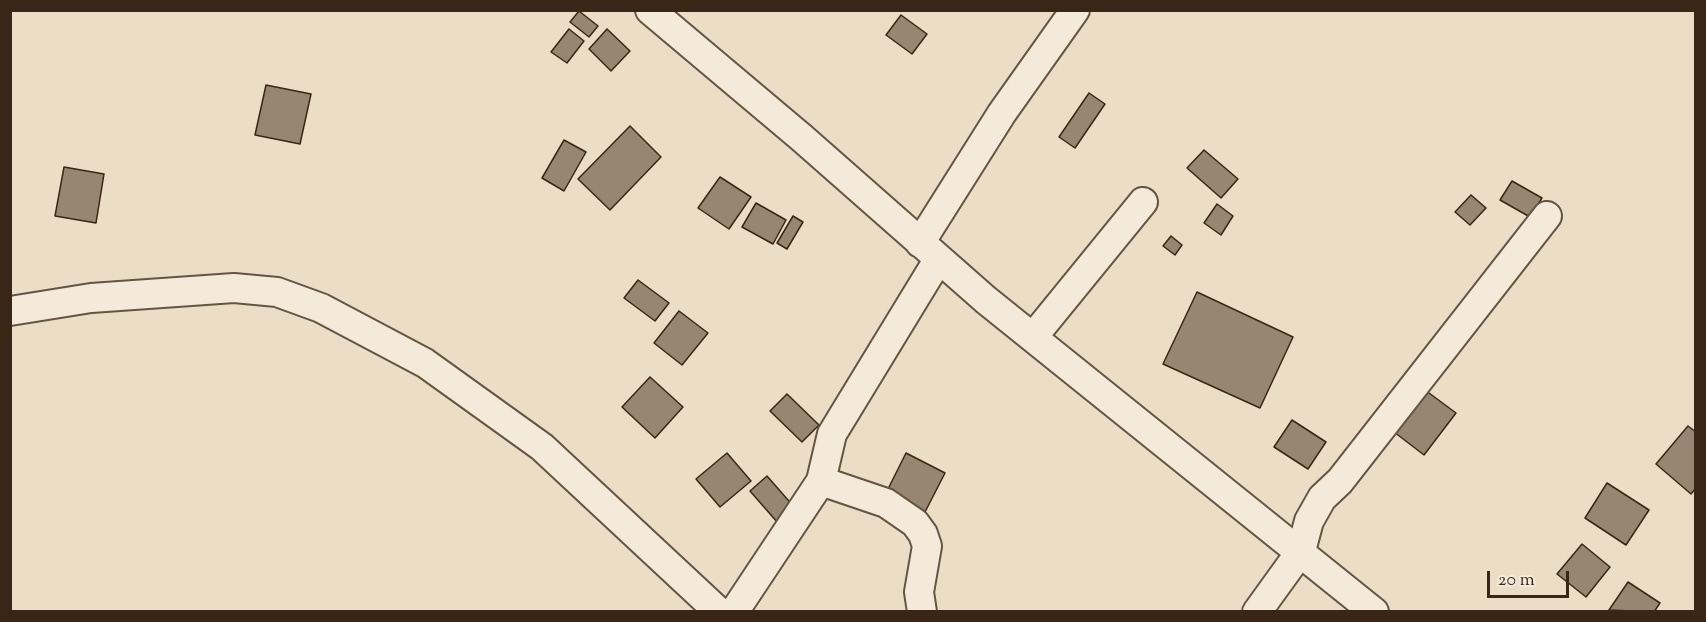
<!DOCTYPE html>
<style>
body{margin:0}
#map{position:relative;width:1706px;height:622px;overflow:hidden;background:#ecdec6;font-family:"Sorts Mill Goudy",serif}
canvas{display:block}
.frame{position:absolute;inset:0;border:12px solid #3a2617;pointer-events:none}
.scale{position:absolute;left:1487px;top:571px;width:82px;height:27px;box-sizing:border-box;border:3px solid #3a2617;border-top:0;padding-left:8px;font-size:18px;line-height:21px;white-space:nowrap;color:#3a2617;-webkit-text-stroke:4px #f3eada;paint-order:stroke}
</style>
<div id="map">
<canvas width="1706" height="622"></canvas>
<div class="frame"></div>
<div class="scale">20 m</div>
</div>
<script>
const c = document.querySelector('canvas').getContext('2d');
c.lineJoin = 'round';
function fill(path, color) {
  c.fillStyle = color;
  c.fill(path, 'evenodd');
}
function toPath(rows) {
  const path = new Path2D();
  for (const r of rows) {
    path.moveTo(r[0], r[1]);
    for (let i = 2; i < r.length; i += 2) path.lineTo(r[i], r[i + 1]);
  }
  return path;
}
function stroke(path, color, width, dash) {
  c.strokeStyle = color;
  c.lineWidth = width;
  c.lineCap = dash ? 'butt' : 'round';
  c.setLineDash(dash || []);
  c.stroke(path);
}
const building = toPath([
 [579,11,598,26,589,37,570,22,579,11],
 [901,15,927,34,912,54,886,35,901,15],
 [569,29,584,41,567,63,551,52,569,29],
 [607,29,630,51,611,71,589,49,607,29],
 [266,85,311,94,300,144,255,135,266,85],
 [1089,93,1105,104,1075,148,1059,137,1089,93],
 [630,126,661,157,610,210,578,179,630,126],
 [564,140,586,152,564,191,542,178,564,140],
 [1204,150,1238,179,1221,198,1187,168,1204,150],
 [64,167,104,174,96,223,55,216,64,167],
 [720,177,751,197,729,229,698,208,720,177],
 [1512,181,1542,198,1530,217,1500,200,1512,181],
 [1471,195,1486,208,1470,225,1455,212,1471,195],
 [756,203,786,220,773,244,742,227,756,203],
 [1217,204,1233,216,1221,235,1204,223,1217,204],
 [793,216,803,222,787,249,777,243,793,216],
 [1171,236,1182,245,1175,255,1163,246,1171,236],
 [638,280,669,303,655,321,624,298,638,280],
 [1197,292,1293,337,1260,408,1163,364,1197,292],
 [679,311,708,333,682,365,654,343,679,311],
 [650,377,683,407,655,438,622,407,650,377],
 [1425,390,1456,413,1424,455,1394,432,1425,390],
 [787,394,819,425,802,442,770,411,787,394],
 [1292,420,1326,442,1308,469,1274,447,1292,420],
 [1688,426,1696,432,1696,488,1691,494,1656,464,1688,426],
 [727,453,751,481,720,507,696,479,727,453],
 [906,453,945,473,924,514,885,495,906,453],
 [767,476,795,508,778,523,750,491,767,476],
 [1607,483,1649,510,1626,545,1585,518,1607,483],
 [1582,544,1610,567,1586,597,1557,574,1582,544],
 [1628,582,1660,603,1654,612,1609,610,1628,582]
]);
const minor = toPath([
 [650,10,802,138,986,300,1374,612],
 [920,243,1002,113,1075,10],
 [10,311,91,298,234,288,277,292,321,308,425,363,542,447,719,612],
 [1033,337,1143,202],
 [821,481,886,503,915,523,923,534,927,546,919,592,922,612],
 [734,612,821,481,832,434,938,260],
 [1257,612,1301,551,1309,521,1322,498,1340,481,1547,216]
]);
fill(building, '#978672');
stroke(building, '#3a2617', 1.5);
stroke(minor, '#665443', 32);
stroke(minor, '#f3eada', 28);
</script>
